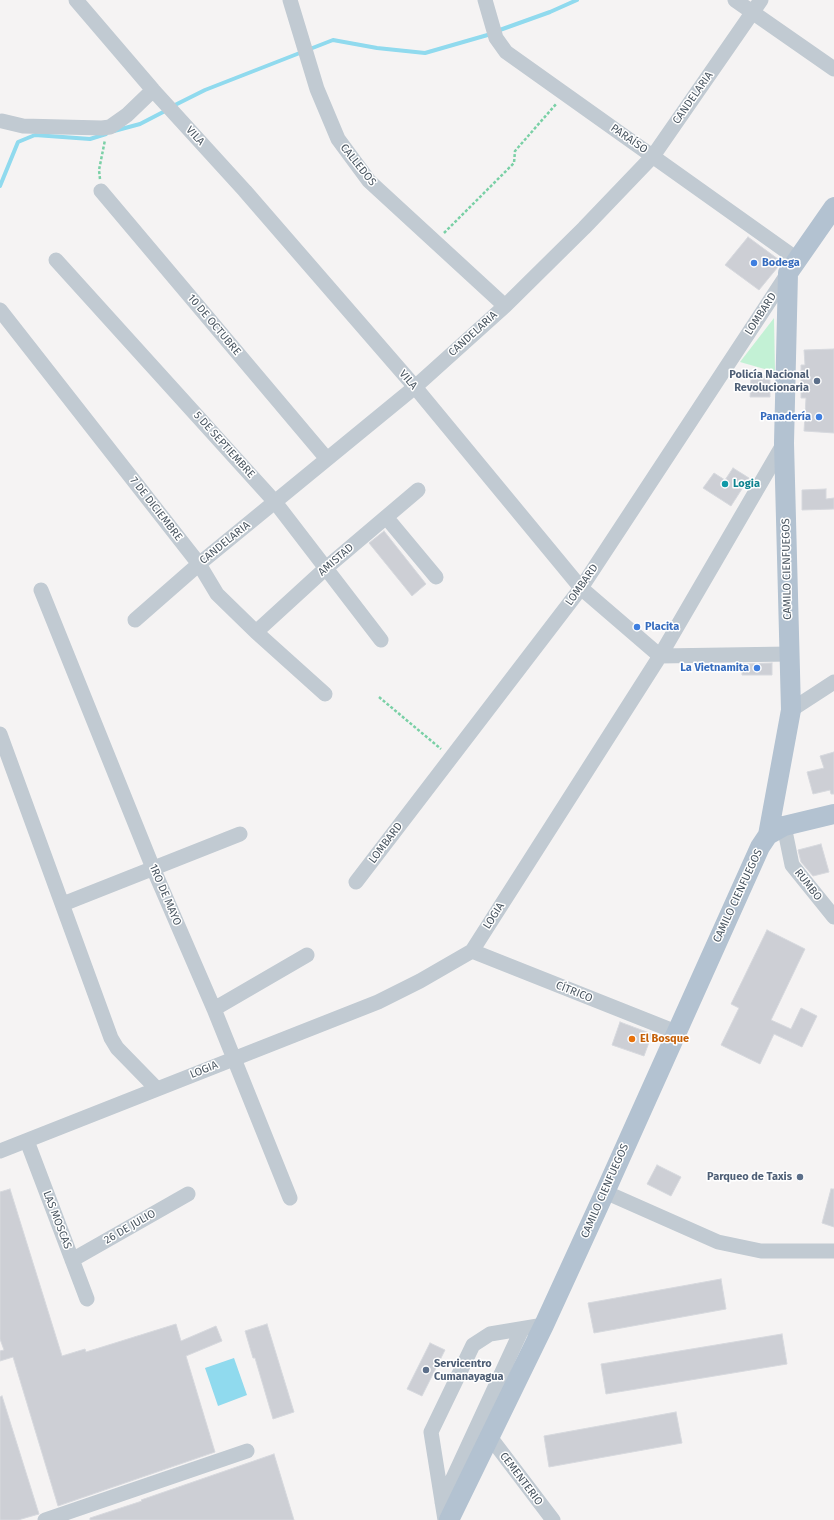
<!DOCTYPE html>
<meta charset="utf-8">
<style>
body{margin:0}
canvas{display:block;background:#f5f3f3}
</style>
<canvas width="834" height="1520"></canvas>
<script>
const c = document.querySelector('canvas').getContext('2d');
c.lineJoin = 'round';
function fill(path, color) {
  c.fillStyle = color;
  c.fill(path, 'evenodd');
}
function toPath(rows) {
  const path = new Path2D();
  for (const r of rows) {
    path.moveTo(r[0], r[1]);
    for (let i = 2; i < r.length; i += 2) path.lineTo(r[i], r[i + 1]);
  }
  return path;
}
function stroke(path, color, width, dash) {
  c.strokeStyle = color;
  c.lineWidth = width;
  c.lineCap = dash ? 'butt' : 'round';
  c.setLineDash(dash || []);
  c.stroke(path);
}
function label(font, color, halo, rows, align = 'center') {
  c.font = font + ' "Fira Sans",sans-serif';
  c.lineWidth = 3;
  c.setLineDash([]);
  c.textBaseline = 'middle';
  c.strokeStyle = halo;
  c.fillStyle = color;
  for (const [text, x, y, turn = 0] of rows) {
    c.save();
    c.translate(x, y);
    c.rotate((+turn || 0) * Math.PI / 180);
    c.textAlign = isNaN(turn) ? turn : align;
    if (halo) c.strokeText(text, 0, 0);
    c.fillText(text, 0, 0);
    c.restore();
  }
}
const green = toPath([
 [774,318,775,372,740,362]
]);
const water = toPath([
 [234,1358,247,1395,218,1406,205,1368]
]);
const stream = toPath([
 [497,31,550,12,577,0],
 [173,106,205,90,333,40,377,48,425,53,491,34],
 [114,131,140,124,167,110],
 [0,186,18,142,35,135,90,139,106,134]
]);
const building = toPath([
 [748,237,782,262,759,290,725,265,748,237],
 [834,349,834,433,804,431,806,398,801,398,801,365,805,365,804,350,834,349],
 [751,376,770,376,770,397,750,397,751,376],
 [733,468,749,478,731,506,703,488,714,473,725,480,733,468],
 [826,489,826,499,834,498,834,509,802,510,802,490,826,489],
 [384,531,426,584,412,596,369,543,384,531],
 [772,663,772,675,742,675,742,664,772,663],
 [834,752,834,794,831,794,830,790,813,794,807,772,824,768,820,756,834,752],
 [821,844,829,872,813,876,801,862,798,850,821,844],
 [767,930,805,949,771,1020,791,1029,801,1008,817,1016,802,1047,774,1034,760,1064,721,1045,739,1008,731,1004,767,930],
 [620,1022,652,1034,644,1056,612,1045,620,1022],
 [657,1165,681,1177,671,1196,647,1184,657,1165],
 [10,1189,62,1356,85,1349,86,1352,176,1324,181,1341,216,1326,222,1341,186,1356,215,1452,58,1506,13,1357,0,1361,0,1351,4,1350,0,1339,0,1192,10,1189],
 [831,1189,834,1189,834,1227,822,1223,831,1189],
 [721,1279,726,1309,594,1333,588,1303,721,1279],
 [267,1324,294,1412,273,1419,255,1358,253,1358,245,1331,267,1324],
 [782,1334,787,1364,606,1394,601,1364,782,1334],
 [430,1343,445,1350,422,1396,407,1389,430,1343],
 [2,1396,39,1514,18,1520,0,1520,0,1397,2,1396],
 [676,1412,682,1443,549,1467,544,1436,676,1412],
 [274,1454,294,1520,90,1520,90,1518,142,1501,141,1500,274,1454]
]);
const path = toPath([
 [100,179,99,170,105,140],
 [444,233,514,163,515,151,557,103],
 [379,697,441,749]
]);
const minor = toPath([
 [76,0,153,90,245,191,415,387,581,588,660,656,789,654],
 [290,0,317,89,338,139,369,181,505,306],
 [485,0,496,38,506,52,797,259],
 [735,0,834,69],
 [2,121,23,126,102,128,110,127,127,115,153,90],
 [101,191,327,459],
 [56,260,275,502,381,640],
 [0,310,199,564,217,594,256,632,325,694],
 [386,517,436,577],
 [41,590,153,868,214,1009,290,1198],
 [135,620,199,564,415,387,505,306,584,228,653,156,761,0],
 [256,632,326,568,418,490],
 [791,710,834,682],
 [0,734,111,1038,117,1048,157,1089],
 [784,826,792,865,834,917],
 [356,882,581,588,788,273],
 [63,904,240,834],
 [472,951,676,1032],
 [214,1009,307,955],
 [27,1141,87,1299],
 [0,1151,378,1002,420,981,472,951,660,656,784,443],
 [605,1192,718,1242,761,1251,834,1251],
 [72,1260,188,1194],
 [490,1437,553,1520],
 [442,1502,522,1329],
 [45,1520,247,1451],
 [445,1520,431,1432,473,1345,490,1334,544,1325]
]);
const major = toPath([
 [768,835,784,826,834,814],
 [449,1520,544,1325,605,1192,760,847,768,835,791,710,784,443,788,273,834,207]
]);
const markers = [
 [754,263,4,"#3f7fe0"],
 [817,381,4,"#5c6f8a"],
 [819,417,4,"#3f7fe0"],
 [725,484,4,"#0f9aa8"],
 [637,627,4,"#3f7fe0"],
 [757,668,4,"#3f7fe0"],
 [632,1039,4,"#e8710a"],
 [800,1177,4,"#5c6f8a"],
 [426,1370,4,"#5c6f8a"]
];
const streetNames = [
 ["CANDELARIA",693,98,-55],
 ["VILA",195,136,47],
 ["PARAÍSO",629,139,35],
 ["CALLEDOS",358,165,51],
 ["LOMBARD",761,314,-57],
 ["10 DE OCTUBRE",214,325,50],
 ["CANDELARIA",473,334,-42],
 ["VILA",408,380,49],
 ["5 DE SEPTIEMBRE",224,445,48],
 ["7 DE DICIEMBRE",156,509,52],
 ["CANDELARIA",225,543,-39],
 ["AMISTAD",336,560,-41],
 ["CAMILO CIENFUEGOS",787,569,-91],
 ["LOMBARD",582,585,-55],
 ["LOMBARD",386,843,-53],
 ["RUMBO",808,885,52],
 ["1RO DE MAYO",165,895,67],
 ["CAMILO CIENFUEGOS",738,896,-65],
 ["LOGIA",494,916,-57],
 ["CÍTRICO",574,992,22],
 ["LOGIA",204,1070,-22],
 ["CAMILO CIENFUEGOS",605,1191,-66],
 ["LAS MOSCAS",57,1220,69],
 ["26 DE JULIO",130,1227,-30],
 ["CEMENTERIO",521,1479,53]
];
const shopNames = [
 ["Bodega",762,263],
 ["Panadería",811,417,"right"],
 ["Placita",645,627],
 ["La Vietnamita",749,668,"right"]
];
const serviceNames = [
 ["Policía Nacional",809,375],
 ["Revolucionaria",809,388],
 ["Parqueo de Taxis",792,1177],
 ["Servicentro",434,1364,"left"],
 ["Cumanayagua",434,1377,"left"]
];
const cultureNames = [
 ["Logia",733,484]
];
const foodNames = [
 ["El Bosque",640,1039]
];
fill(green, '#c3f1d5');
fill(water, '#90daee');
stroke(stream, '#90daee', 4);
fill(building, '#cdcfd5');
stroke(building, '#d7d9de', 1);
stroke(path, '#7ad0a6', 2.5, [3, 2]);
stroke(minor, '#c1cad2', 15);
stroke(major, '#b3c2d1', 20);
for (const [x, y, r, color] of markers) {
  const dot = new Path2D();
  dot.arc(x, y, r, 0, 2 * Math.PI);
  c.fillStyle = color;
  c.fill(dot);
  stroke(dot, '#fff', 1.5);
}
label('11px', '#4a5661', '#fff', streetNames);
label('bold 11px', '#366cbe', '#fff', shopNames, 'left');
label('bold 11px', '#4e5e75', '#fff', serviceNames, 'right');
label('bold 11px', '#0d838f', '#fff', cultureNames, 'left');
label('bold 11px', '#c56008', '#fff', foodNames, 'left');
</script>
